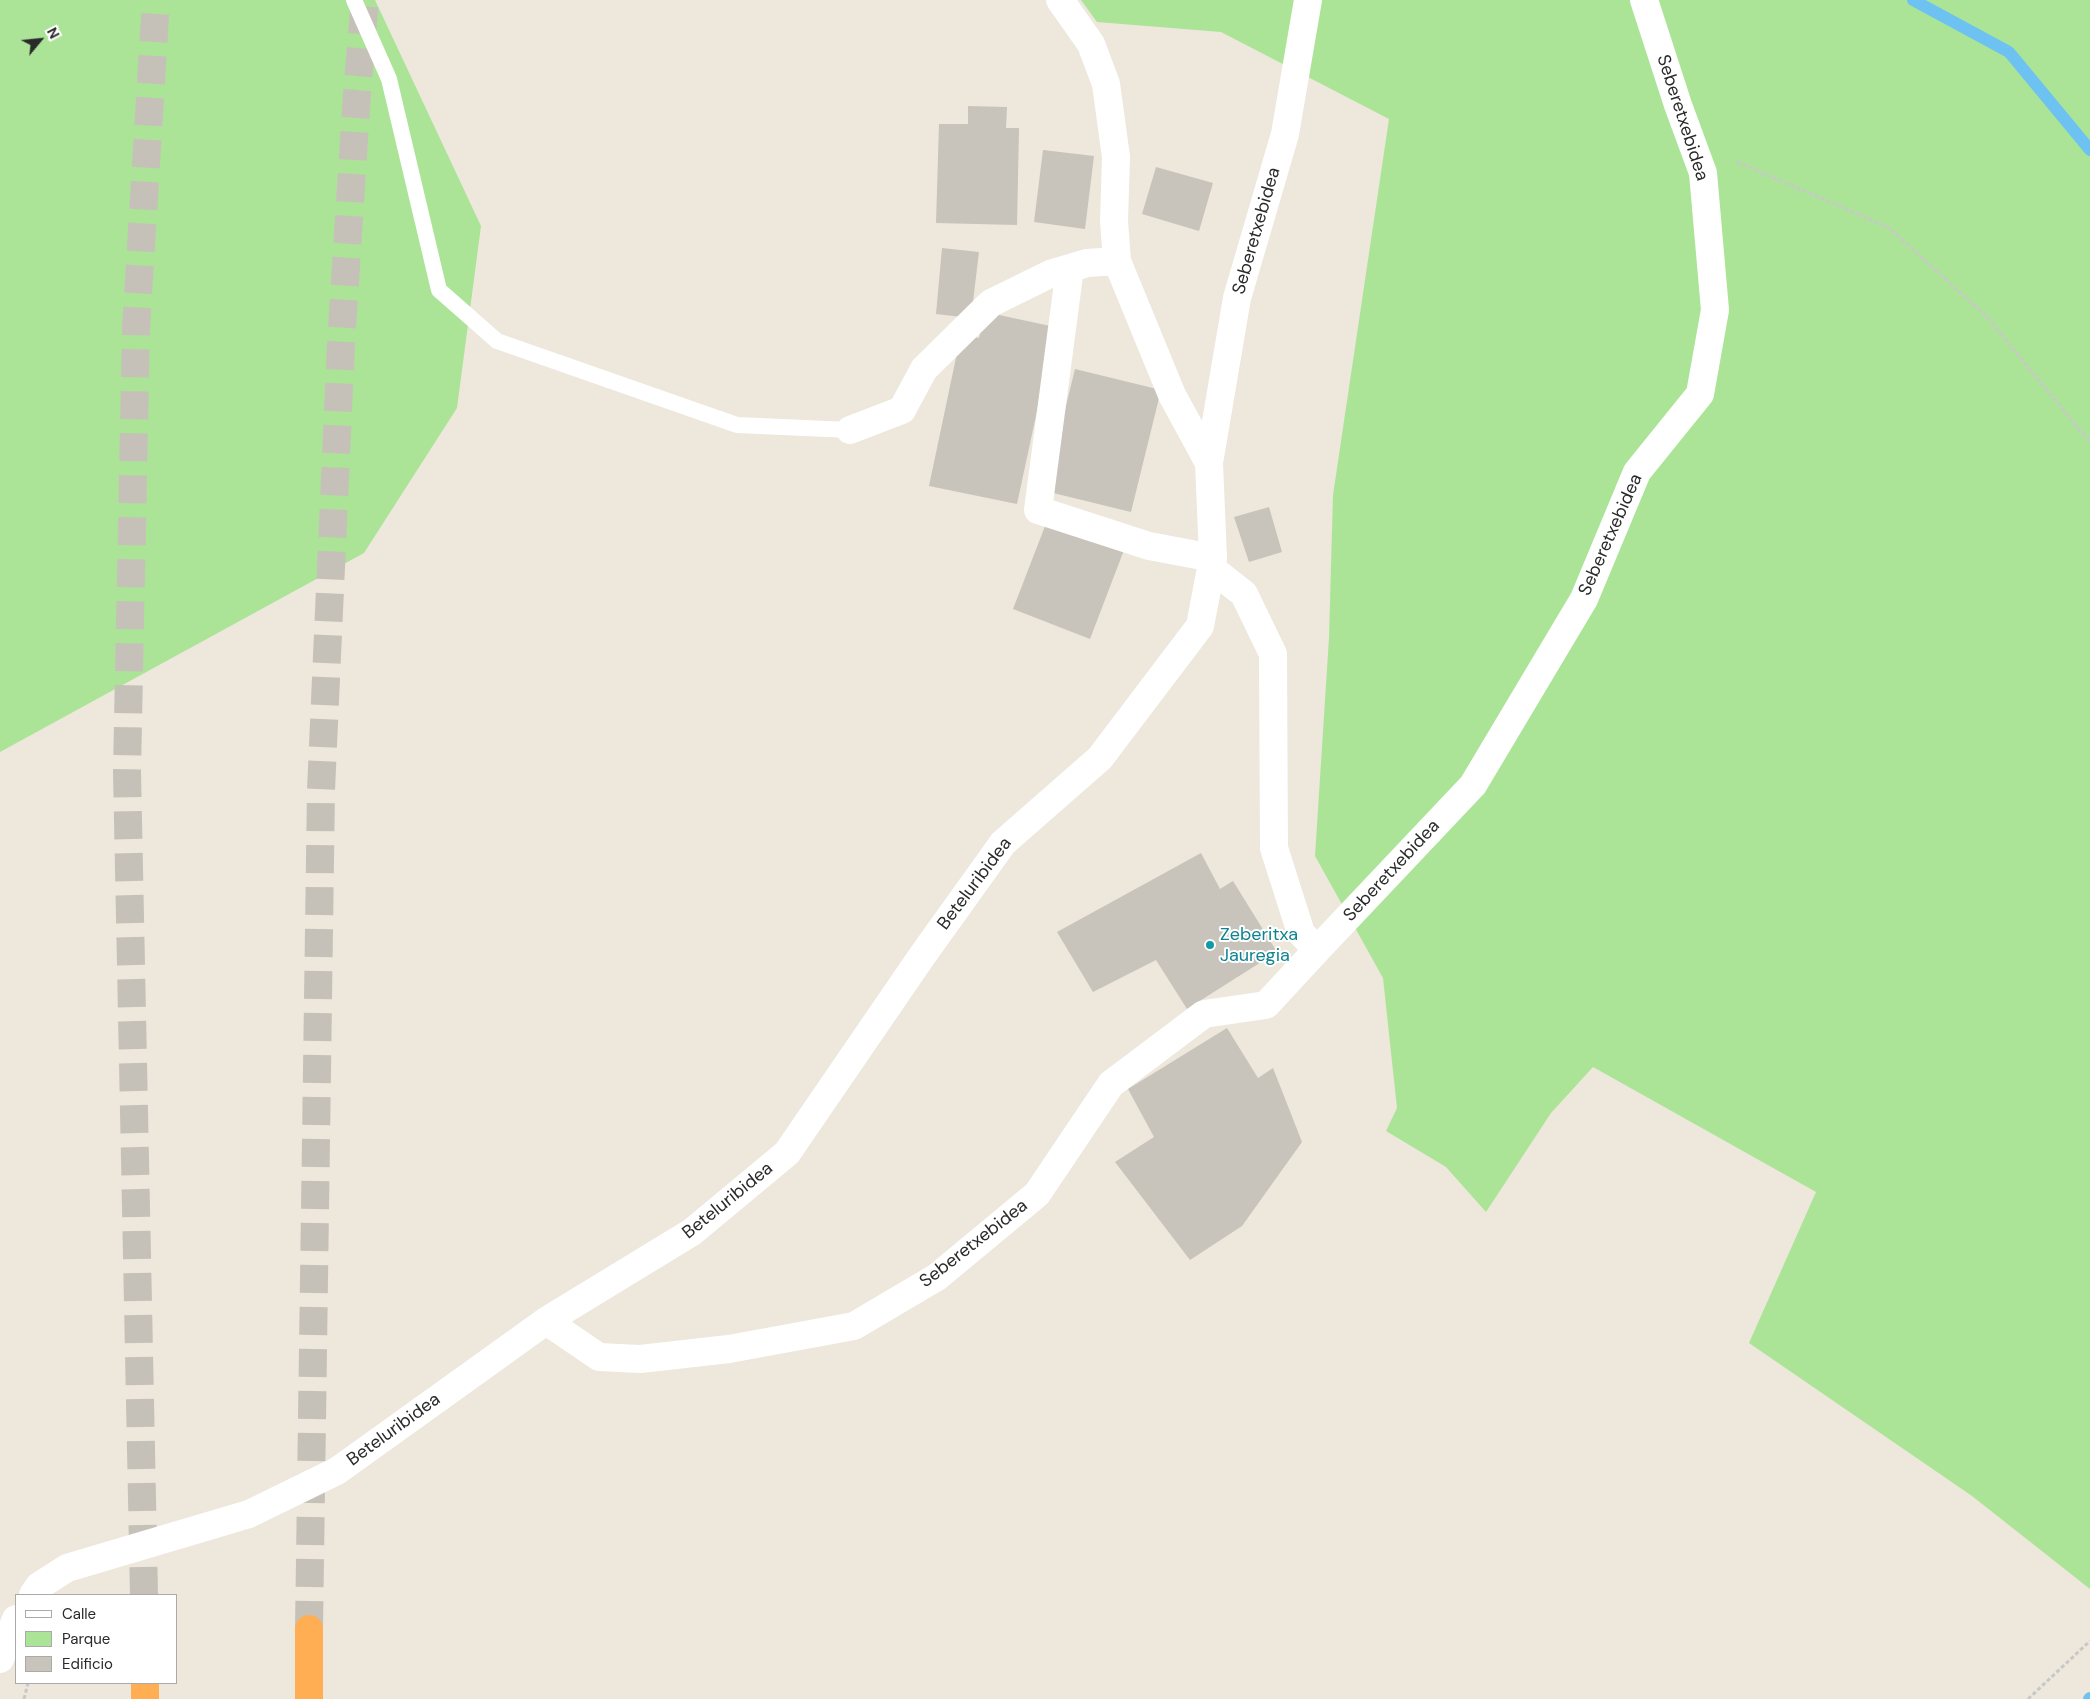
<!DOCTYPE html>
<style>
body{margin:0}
#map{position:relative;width:2090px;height:1699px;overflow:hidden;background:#ede7dc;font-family:"DM Sans",sans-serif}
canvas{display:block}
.legend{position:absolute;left:15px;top:1594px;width:162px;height:90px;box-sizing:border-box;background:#fff;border:1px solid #aaa;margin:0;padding:6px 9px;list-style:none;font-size:15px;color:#2a2a2a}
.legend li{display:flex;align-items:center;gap:10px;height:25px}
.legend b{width:25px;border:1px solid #aaa}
.north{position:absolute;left:15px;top:15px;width:50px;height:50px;-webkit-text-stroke:4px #fff;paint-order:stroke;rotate:62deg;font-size:14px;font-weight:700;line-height:20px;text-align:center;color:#2a2a2a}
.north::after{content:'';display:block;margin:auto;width:18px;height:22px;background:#2a2a2a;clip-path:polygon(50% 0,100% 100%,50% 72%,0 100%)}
</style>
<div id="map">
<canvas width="2090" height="1699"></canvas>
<ul class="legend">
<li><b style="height:6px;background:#fff"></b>Calle</li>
<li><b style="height:14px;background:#abe497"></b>Parque</li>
<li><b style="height:14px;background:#c8c4bb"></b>Edificio</li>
</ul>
<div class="north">N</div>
</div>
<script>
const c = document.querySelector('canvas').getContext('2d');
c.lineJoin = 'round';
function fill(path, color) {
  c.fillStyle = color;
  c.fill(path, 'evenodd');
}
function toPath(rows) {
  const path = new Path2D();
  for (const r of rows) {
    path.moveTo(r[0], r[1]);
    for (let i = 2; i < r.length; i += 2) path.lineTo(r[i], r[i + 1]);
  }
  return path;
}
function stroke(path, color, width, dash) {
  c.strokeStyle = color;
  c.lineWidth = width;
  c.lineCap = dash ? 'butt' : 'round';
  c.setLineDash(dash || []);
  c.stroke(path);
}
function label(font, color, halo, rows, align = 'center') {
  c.font = font + ' "DM Sans",sans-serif';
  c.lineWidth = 4;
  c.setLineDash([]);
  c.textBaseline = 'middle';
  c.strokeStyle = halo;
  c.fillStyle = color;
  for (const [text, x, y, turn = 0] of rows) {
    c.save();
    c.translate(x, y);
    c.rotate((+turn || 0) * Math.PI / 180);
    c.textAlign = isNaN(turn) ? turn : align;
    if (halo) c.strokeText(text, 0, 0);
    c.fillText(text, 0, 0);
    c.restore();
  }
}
const green = toPath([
 [0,0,375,0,481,226,457,408,364,553,0,752],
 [1081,0,2090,0,2090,1589,1972,1496,1749,1343,1816,1192,1593,1067,1551,1113,1486,1212,1446,1167,1386,1131,1397,1108,1383,978,1315,856,1329,638,1333,495,1389,119,1221,32,1097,22]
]);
const stream = toPath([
 [1913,0,2009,52,2090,150],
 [2089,1699,2090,1698]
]);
const building = toPath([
 [968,106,1007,107,1006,128,1019,128,1017,225,936,223,939,124,968,124],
 [1043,150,1094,156,1085,229,1034,222],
 [1156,167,1213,183,1199,231,1142,214],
 [942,248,979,252,971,318,936,314],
 [985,312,1055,327,1017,504,929,486,961,334,979,338],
 [1075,369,1161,390,1131,512,1045,491],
 [1269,507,1282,552,1249,562,1234,517],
 [1047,521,1124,550,1090,639,1013,609],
 [1201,853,1220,889,1233,881,1277,952,1187,1009,1156,960,1093,992,1057,932],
 [1227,1028,1258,1078,1273,1068,1302,1142,1242,1226,1190,1260,1115,1162,1154,1137,1128,1089]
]);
const motorwayTunnel = toPath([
 [144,1595,127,772,136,328,156,0],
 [309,1629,321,790,341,344,357,93,365,0]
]);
const path = toPath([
 [1737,162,1888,227,1986,316,2083,434,2090,440],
 [24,1699,28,1683],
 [2028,1699,2090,1641]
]);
const service = toPath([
 [354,0,389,79,439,290,497,341,737,425,850,430]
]);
const minor = toPath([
 [1060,0,1091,44,1106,84,1116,157,1114,221,1117,261],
 [1070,268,1038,510,1149,546,1213,558],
 [850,430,902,410,924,369,991,303,1050,274,1087,263,1117,261,1172,395,1209,463],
 [1211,568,1244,594,1273,654,1274,848,1301,933,1317,950,1473,785,1584,599,1637,472,1700,394,1715,310,1703,173,1678,105,1644,0],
 [546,1321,599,1357,640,1359,729,1349,854,1326,937,1277,1037,1194,1111,1084,1204,1014,1266,1005,1317,950],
 [33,1595,39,1586,67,1568,249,1514,337,1471,546,1321,692,1232,787,1153,922,956,1003,843,1100,758,1200,626,1213,558,1209,463,1237,298,1285,134,1308,0],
 [0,1659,16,1619]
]);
const motorway = toPath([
 [145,1683,145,1699],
 [309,1699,309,1629]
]);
const markers = [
 [1210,945,5,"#0f9aa8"]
];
const streetNames = [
 ["Seberetxebidea",1682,118,72],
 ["Seberetxebidea",1257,231,-74],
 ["Seberetxebidea",1611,535,-66],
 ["Seberetxebidea",1392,871,-47],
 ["Beteluribidea",975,884,-53],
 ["Beteluribidea",728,1201,-39],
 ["Seberetxebidea",974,1244,-38],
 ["Beteluribidea",394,1430,-36]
];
const cultureNames = [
 ["Zeberitxa",1220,935],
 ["Jauregia",1220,956]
];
fill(green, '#abe497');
stroke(stream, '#6dc2f1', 12);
fill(building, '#c8c4bb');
stroke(motorwayTunnel, '#c6c1b8', 28, [28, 14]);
stroke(path, '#c8c8c8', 3, [4, 2.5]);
stroke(service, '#fff', 16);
stroke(minor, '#fff', 28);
stroke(motorway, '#ffae54', 28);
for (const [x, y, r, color] of markers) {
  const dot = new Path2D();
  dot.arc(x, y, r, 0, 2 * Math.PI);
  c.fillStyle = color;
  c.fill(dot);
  stroke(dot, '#fff', 2);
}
label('18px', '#2a2a2a', '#fff', streetNames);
label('18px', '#0d838f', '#fff', cultureNames, 'left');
</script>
